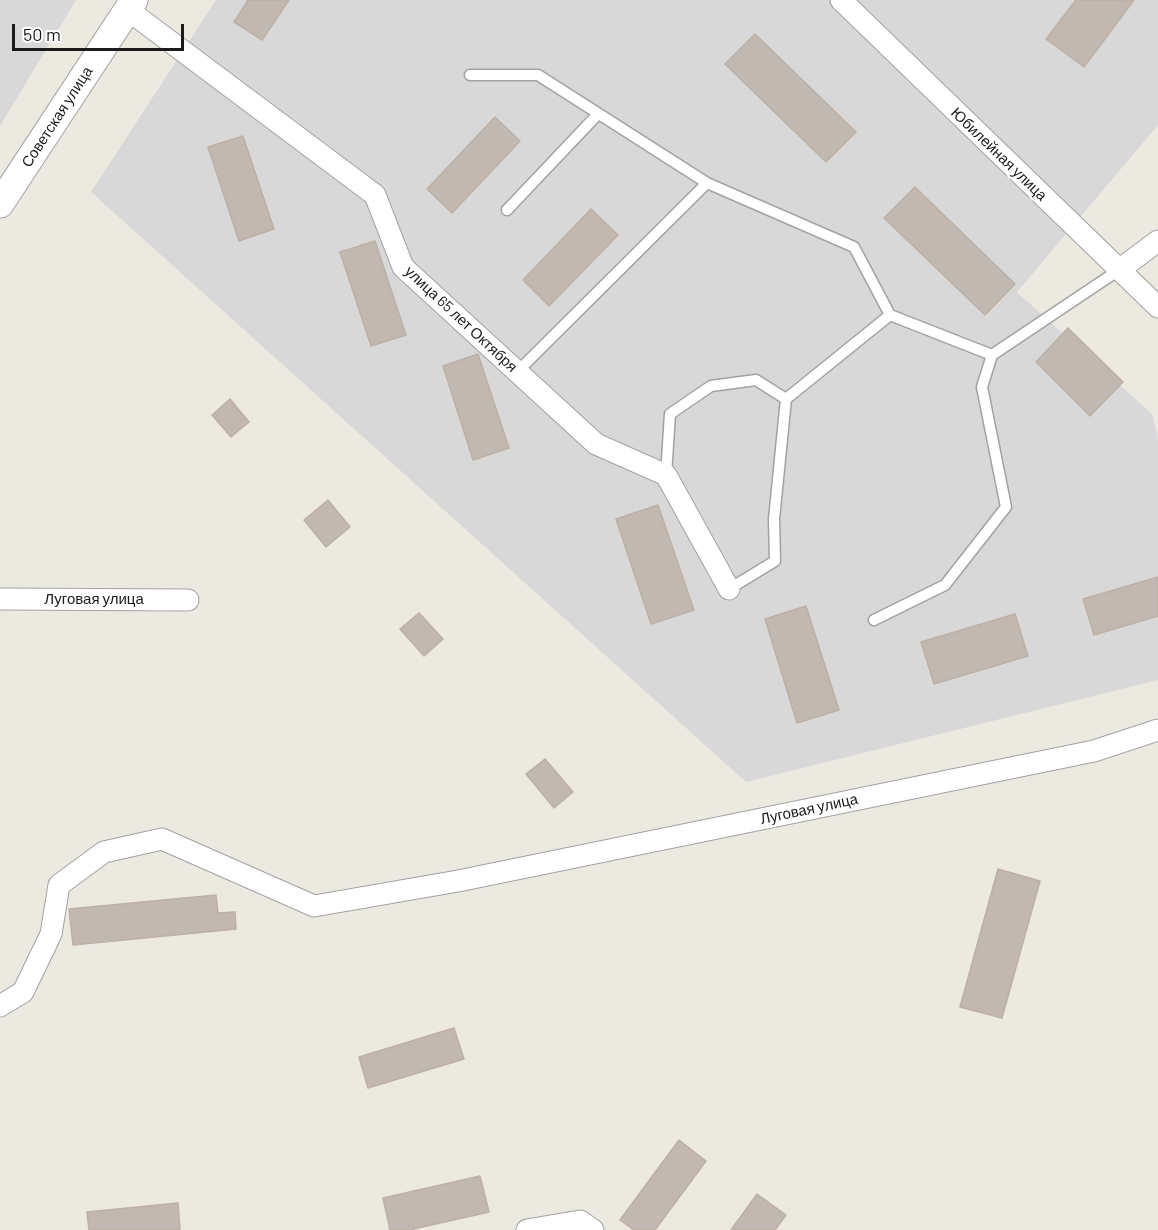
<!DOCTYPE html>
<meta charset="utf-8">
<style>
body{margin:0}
#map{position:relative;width:1158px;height:1230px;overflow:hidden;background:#ece9e1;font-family:Barlow,sans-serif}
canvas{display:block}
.scale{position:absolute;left:12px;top:24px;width:172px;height:27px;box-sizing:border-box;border:3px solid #1b1b1b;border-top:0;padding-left:8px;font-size:18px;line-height:21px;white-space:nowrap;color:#1b1b1b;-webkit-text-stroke:4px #fff;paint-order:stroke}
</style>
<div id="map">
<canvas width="1158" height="1230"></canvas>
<div class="scale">50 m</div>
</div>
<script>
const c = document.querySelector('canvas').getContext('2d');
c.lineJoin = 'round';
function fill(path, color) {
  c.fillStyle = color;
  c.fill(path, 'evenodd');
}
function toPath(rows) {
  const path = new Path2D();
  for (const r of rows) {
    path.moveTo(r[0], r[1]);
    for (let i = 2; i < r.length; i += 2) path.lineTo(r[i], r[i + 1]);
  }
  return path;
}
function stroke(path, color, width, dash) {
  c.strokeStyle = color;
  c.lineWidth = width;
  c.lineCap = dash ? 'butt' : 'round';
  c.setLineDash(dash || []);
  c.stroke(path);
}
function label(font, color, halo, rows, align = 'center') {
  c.font = font + ' Barlow,sans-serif';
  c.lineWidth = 5;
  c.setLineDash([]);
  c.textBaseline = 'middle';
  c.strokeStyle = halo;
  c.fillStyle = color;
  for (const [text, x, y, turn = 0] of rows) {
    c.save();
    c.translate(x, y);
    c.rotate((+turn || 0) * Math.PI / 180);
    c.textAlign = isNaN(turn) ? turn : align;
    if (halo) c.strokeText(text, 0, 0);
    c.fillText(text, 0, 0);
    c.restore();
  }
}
const residential = toPath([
 [0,0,76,0,0,126],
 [216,0,1158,0,1158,125,1017,292,1152,414,1158,438,1158,680,746,782,91,192]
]);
const building = toPath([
 [248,0,289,0,262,40,234,22,248,0],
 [1076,0,1134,0,1084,67,1046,39,1076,0],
 [755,34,856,132,826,162,725,64,755,34],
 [495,117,520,141,452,213,427,189,495,117],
 [243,136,274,229,239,241,208,147,243,136],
 [915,187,1015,284,985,315,884,218,915,187],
 [591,209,618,235,549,306,523,280,591,209],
 [375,241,406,335,371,346,340,252,375,241],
 [1068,328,1123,382,1090,416,1036,362,1068,328],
 [478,354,509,448,473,460,443,366,478,354],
 [230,399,249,422,231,437,212,415,230,399],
 [328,500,350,527,326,547,304,520,328,500],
 [658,505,694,610,651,624,616,519,658,505],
 [1158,577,1158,616,1094,635,1083,599,1158,577],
 [806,606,839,710,797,723,765,619,806,606],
 [419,613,443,639,424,656,400,629,419,613],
 [1015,614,1028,656,934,684,921,642,1015,614],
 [545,759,573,792,554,808,526,774,545,759],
 [998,869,1040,881,1002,1018,960,1007,998,869],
 [216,895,218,913,235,912,236,929,73,945,69,909,216,895],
 [454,1028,464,1059,368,1088,359,1057,454,1028],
 [679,1140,706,1161,655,1230,634,1230,620,1220,679,1140],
 [480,1176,489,1212,409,1230,390,1230,383,1198,480,1176],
 [757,1194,786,1215,775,1230,731,1230,757,1194],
 [178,1203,180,1230,89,1230,87,1212,178,1203]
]);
const service = toPath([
 [470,75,538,75,707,183,854,247,890,315,992,355,1119,270],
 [507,210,598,114],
 [517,372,707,183],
 [666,475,670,414,711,386,756,380,786,399],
 [729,589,775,561,774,519,786,399,890,315],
 [874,620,945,585,1006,507,982,387,992,355]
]);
const minor = toPath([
 [841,0,1158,307],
 [128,10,375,195,403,267,596,444,666,475,729,589],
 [1119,270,1158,241],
 [0,599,188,600],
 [0,1006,23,992,51,934,59,885,104,852,162,839,314,906,458,881,1094,751,1158,730],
 [527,1230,580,1221,593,1230]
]);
const tertiary = toPath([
 [0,204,134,0]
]);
const streetNames = [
 ["Советская улица",57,117,-57],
 ["Юбилейная улица",999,154,44],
 ["улица 65 лет Октября",461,319,43],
 ["Луговая улица",94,599],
 ["Луговая улица",809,809,-12]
];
fill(residential, '#d9d8d8');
fill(building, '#c0b8b1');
stroke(building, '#bdb0a4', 1.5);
stroke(service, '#a2a2a2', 13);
stroke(minor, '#a2a2a2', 23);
stroke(tertiary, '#a2a2a2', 29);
stroke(service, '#fff', 10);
stroke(minor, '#fff', 21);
stroke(tertiary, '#fff', 27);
label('15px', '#1b1b1b', '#fff', streetNames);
</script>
